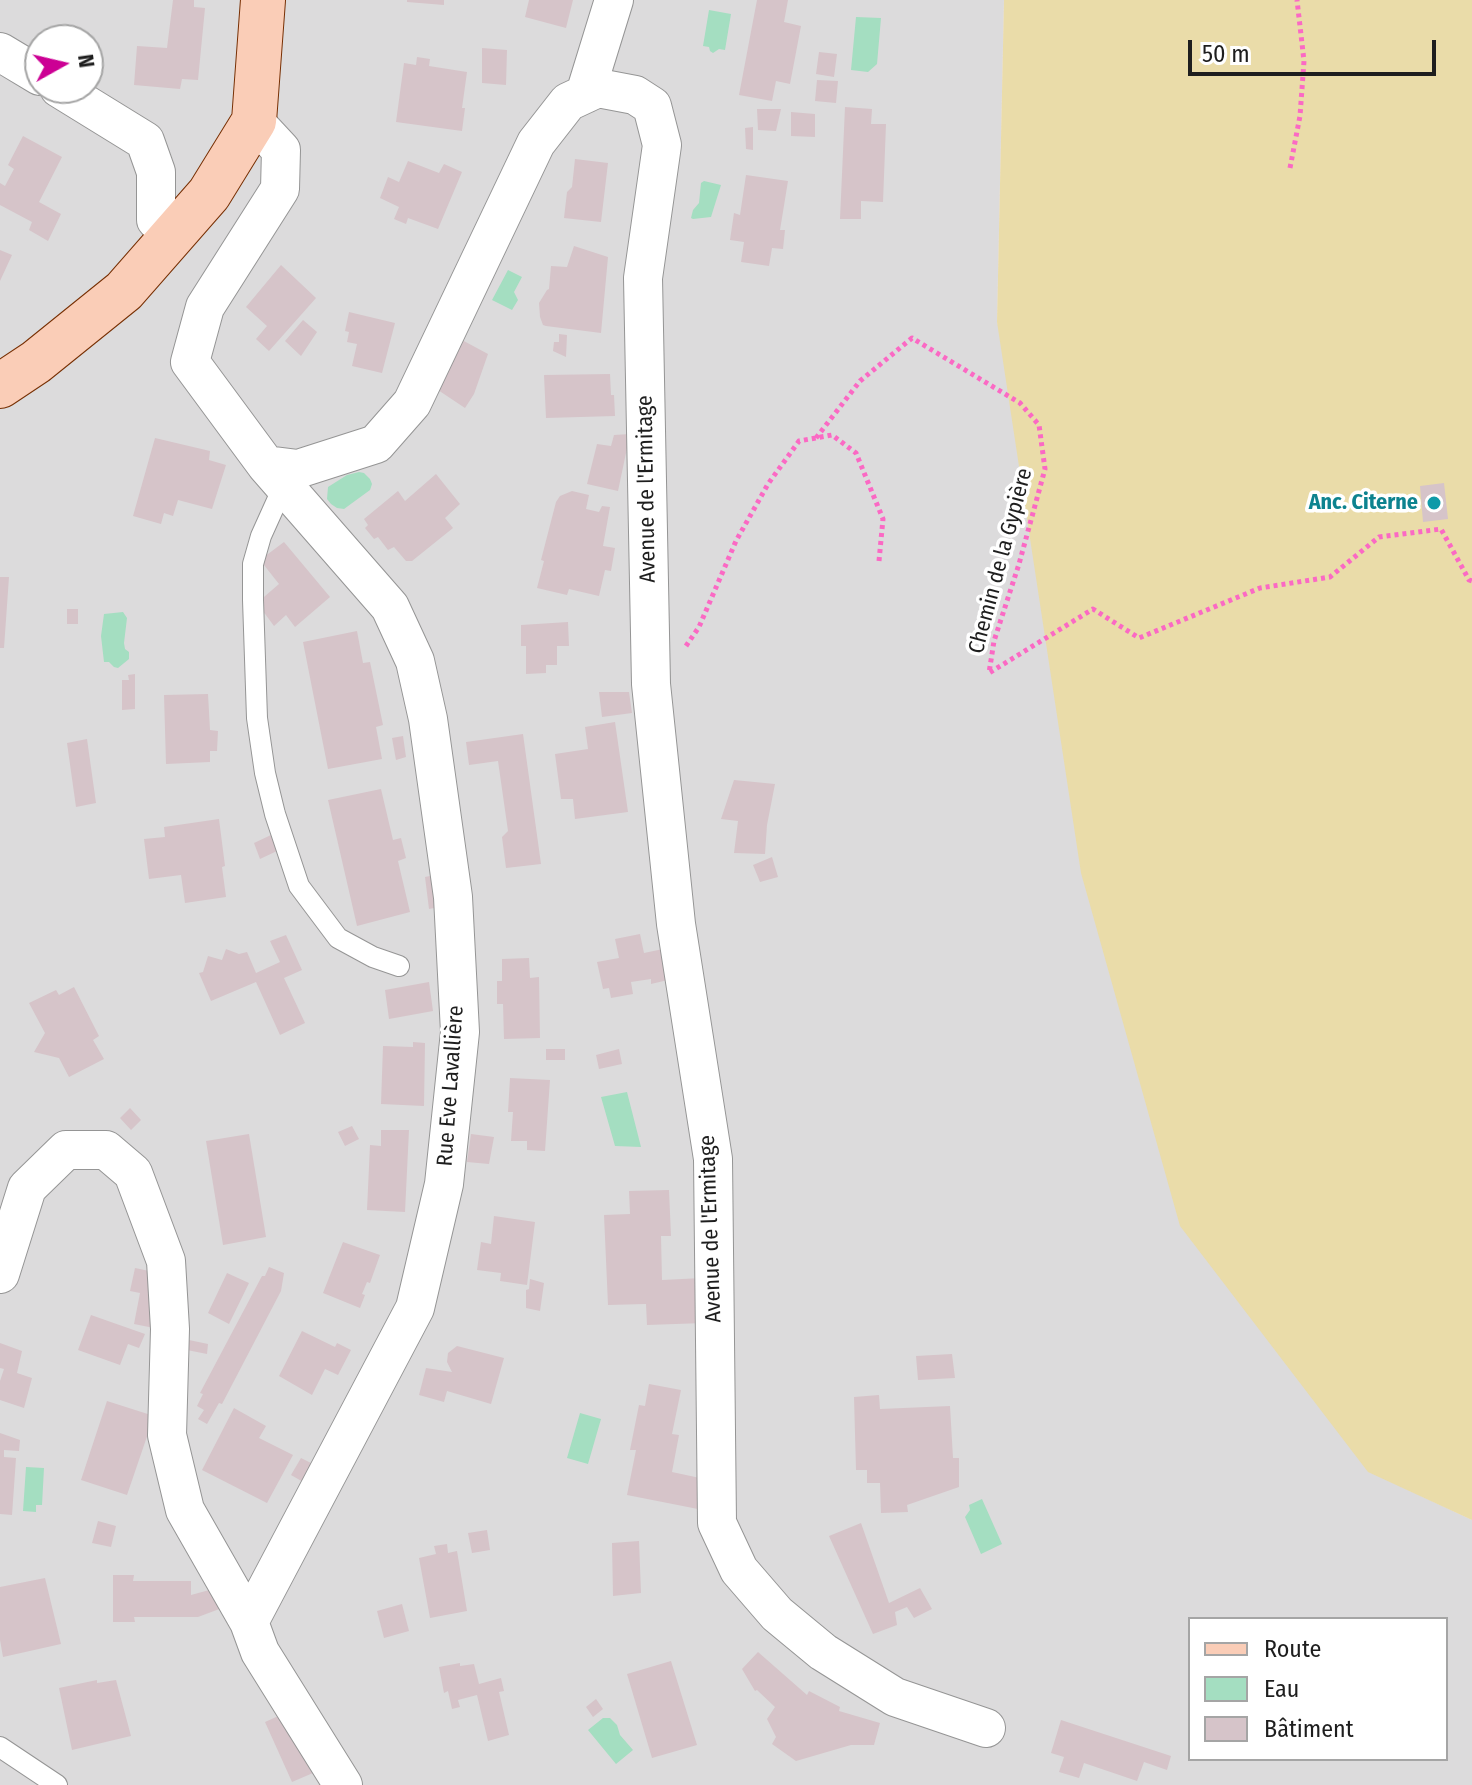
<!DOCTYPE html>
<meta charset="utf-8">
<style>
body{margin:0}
#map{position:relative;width:1472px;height:1785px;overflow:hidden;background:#efe4e5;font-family:"Fira Sans Condensed",sans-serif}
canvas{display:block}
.legend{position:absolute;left:1188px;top:1617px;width:260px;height:144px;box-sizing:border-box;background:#fff;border:2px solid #a5a5a5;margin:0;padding:10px 14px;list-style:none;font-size:24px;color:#1e1e1e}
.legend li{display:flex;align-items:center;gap:16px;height:40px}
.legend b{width:40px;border:2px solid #a5a5a5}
.north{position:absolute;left:24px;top:24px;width:80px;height:80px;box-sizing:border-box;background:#fff;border:2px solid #a5a5a5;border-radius:50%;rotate:82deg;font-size:22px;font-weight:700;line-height:32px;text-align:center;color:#1e1e1e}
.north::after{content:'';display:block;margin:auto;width:28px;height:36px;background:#cc0094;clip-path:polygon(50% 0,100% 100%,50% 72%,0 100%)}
.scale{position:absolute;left:1188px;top:40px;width:248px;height:36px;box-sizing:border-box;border:4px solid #1e1e1e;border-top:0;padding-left:10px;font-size:24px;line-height:28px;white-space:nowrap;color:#1e1e1e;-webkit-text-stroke:6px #fff;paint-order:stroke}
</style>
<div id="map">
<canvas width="1472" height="1785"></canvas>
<ul class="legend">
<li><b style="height:10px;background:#facdb7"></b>Route</li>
<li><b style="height:22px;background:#a4dec1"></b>Eau</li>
<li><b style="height:22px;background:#d6c4c9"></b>Bâtiment</li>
</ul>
<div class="north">N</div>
<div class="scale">50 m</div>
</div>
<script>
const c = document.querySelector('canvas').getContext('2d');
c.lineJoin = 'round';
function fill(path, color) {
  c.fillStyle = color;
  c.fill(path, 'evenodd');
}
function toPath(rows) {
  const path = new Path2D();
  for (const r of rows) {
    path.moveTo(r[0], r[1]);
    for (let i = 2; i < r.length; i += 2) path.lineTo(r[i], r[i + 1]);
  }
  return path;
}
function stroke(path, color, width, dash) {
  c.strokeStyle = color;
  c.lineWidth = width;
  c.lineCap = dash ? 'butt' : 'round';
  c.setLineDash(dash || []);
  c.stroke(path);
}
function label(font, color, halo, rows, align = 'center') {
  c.font = font + ' "Fira Sans Condensed",sans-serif';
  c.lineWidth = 7;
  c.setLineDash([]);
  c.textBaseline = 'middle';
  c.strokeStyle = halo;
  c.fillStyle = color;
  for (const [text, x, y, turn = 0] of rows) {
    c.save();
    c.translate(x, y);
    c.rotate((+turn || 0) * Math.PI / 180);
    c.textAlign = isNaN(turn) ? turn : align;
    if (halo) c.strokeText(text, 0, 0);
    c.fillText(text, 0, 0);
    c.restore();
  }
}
const residential = toPath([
 [0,0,1004,0,997,322,1368,1471,1472,1520,1472,1785,0,1785],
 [40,40,88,40,88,88,40,88],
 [1190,1619,1446,1619,1446,1759,1190,1759]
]);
const grass = toPath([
 [1004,0,1472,0,1472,1520,1368,1472,1180,1226,1081,873,997,322]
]);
const water = toPath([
 [709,10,731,14,725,50,719,49,713,53,710,51,709,47,703,46],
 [856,17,881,18,877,64,868,72,851,70],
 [704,181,721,185,711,217,693,219,691,218,693,210,699,203,701,183],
 [508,270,522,277,514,292,518,300,512,310,492,300],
 [359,472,364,473,370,479,372,484,370,490,344,509,337,508,331,504,327,499,328,487,347,475],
 [123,612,127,618,124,643,125,649,129,652,129,659,118,668,114,667,109,662,104,662,101,636,104,614],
 [627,1092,641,1147,615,1146,601,1097],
 [580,1413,601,1419,588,1464,567,1458],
 [26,1467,44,1468,42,1505,36,1505,36,1512,23,1511],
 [982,1499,1002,1544,981,1554,965,1517,970,1510,969,1505],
 [603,1718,610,1718,617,1725,620,1735,633,1750,616,1764,588,1730]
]);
const building = toPath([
 [173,0,194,0,194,7,205,8,198,80,182,79,180,89,134,85,137,46,167,48],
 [407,0,444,0,444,5,407,2],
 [529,0,573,0,566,28,525,17],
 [757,0,788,0,784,22,801,26,790,84,776,81,772,101,739,95],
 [482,48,507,50,506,85,482,83],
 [819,52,837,54,834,77,816,74],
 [417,57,430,59,429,66,467,72,462,108,465,108,462,131,396,122,404,63,416,65],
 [817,80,838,81,836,103,815,101],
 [845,107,872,109,871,124,886,124,883,202,861,201,861,219,840,219],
 [757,109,781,109,776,131,758,130],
 [791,112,815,114,815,137,791,136],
 [753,127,753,150,746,149,745,128],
 [23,136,62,157,39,202,61,214,48,241,29,230,32,222,0,205,0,183,5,186,14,169,8,165],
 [575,159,608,163,601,222,564,218,567,192,572,187],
 [408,161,439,173,444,164,462,172,438,229,408,218,406,224,394,219,399,207,380,198,388,177,399,182],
 [746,175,788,181,780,230,785,230,783,249,772,248,769,266,741,262,744,242,730,240,734,213,740,215],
 [574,246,608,257,601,333,546,326,543,325,540,317,539,303,547,290,549,289,551,266,567,267],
 [0,250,12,255,0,281],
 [281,265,316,298,269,351,256,339,267,326,246,307],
 [349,312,395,323,382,373,352,366,357,344,347,342,349,332,345,331],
 [303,320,317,332,301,356,285,341],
 [559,334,567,335,566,357,553,351,554,342,559,342],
 [462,340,488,354,474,394,465,408,438,390],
 [610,374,611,395,614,395,615,416,546,418,544,375],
 [630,434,618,491,587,484,597,444,611,446,614,435],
 [155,438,210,451,209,460,226,465,212,509,178,500,173,516,164,513,161,524,133,516],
 [436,474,460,504,445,518,453,528,412,561,406,561,394,547,388,550,378,537,374,539,365,528,368,525,364,519,398,491,405,501],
 [1444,483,1448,519,1423,522,1420,486],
 [572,491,589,495,586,509,599,512,602,506,610,507,603,546,615,548,611,571,605,570,599,596,569,589,567,595,537,588,544,561,541,560,556,502,560,496],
 [284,542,330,597,295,627,286,615,274,626,257,603,279,584,260,560],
 [0,577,9,577,4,648,0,648],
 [67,609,78,609,78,624,67,624],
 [568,622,569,646,557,646,557,665,546,665,546,673,526,674,526,646,521,646,521,625],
 [357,631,363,663,370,662,383,725,376,727,382,759,328,769,303,642],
 [135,674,135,709,122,710,122,680,129,680,128,675],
 [599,692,629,692,632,713,602,717],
 [208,694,210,730,218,731,217,751,210,751,210,762,166,764,164,695],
 [615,722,628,812,575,819,573,799,561,799,555,754,588,749,585,727],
 [523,734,541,864,506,868,502,837,508,831,498,761,469,765,466,742],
 [403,736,406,757,396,760,392,738],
 [87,739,96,803,76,807,67,743],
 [734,780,775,784,767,825,765,854,734,853,738,821,721,819],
 [381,789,393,840,401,838,406,858,398,861,410,912,357,926,328,800],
 [219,819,225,866,222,867,226,897,185,903,181,875,149,879,144,839,165,837,164,827],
 [271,835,277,851,260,859,254,843],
 [772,857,778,877,760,882,753,865],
 [435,875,439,907,429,909,425,877],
 [640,934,644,953,663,949,668,980,651,984,651,979,631,982,633,994,611,998,609,988,603,989,597,962,619,958,615,939],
 [286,935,302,970,284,978,305,1023,280,1035,256,982,211,1001,199,973,203,972,208,956,222,960,226,949,239,954,247,952,256,973,280,962,270,941],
 [529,958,530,978,539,977,540,1038,504,1039,503,1004,497,1004,497,981,502,981,502,959],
 [429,982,433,1011,389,1019,385,990],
 [74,987,99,1036,93,1040,104,1059,69,1077,59,1058,34,1052,45,1033,29,1003,56,990,59,995],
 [413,1042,425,1043,424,1106,381,1104,383,1046,413,1047],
 [546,1049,565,1049,565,1060,546,1060],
 [619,1049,622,1064,599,1069,596,1055],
 [510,1078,550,1080,545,1151,527,1150,527,1141,511,1141,513,1112,508,1112],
 [130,1108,141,1120,131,1130,120,1118],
 [352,1126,359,1139,345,1146,338,1132],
 [381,1130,409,1130,405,1212,367,1210,370,1145,381,1146],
 [249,1134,266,1237,223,1245,206,1141],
 [471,1134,494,1137,489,1164,467,1162],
 [669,1190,671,1236,661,1236,662,1280,702,1278,704,1323,647,1325,646,1304,608,1305,604,1215,630,1214,629,1191],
 [494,1216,535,1222,527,1285,500,1281,501,1273,477,1270,481,1242,491,1244],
 [343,1242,380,1255,370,1283,367,1282,362,1294,365,1295,360,1308,323,1293],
 [269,1267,284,1273,281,1291,222,1404,219,1403,207,1424,198,1419,204,1410,197,1406,203,1394,200,1393,262,1276,265,1276],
 [135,1268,159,1273,159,1329,134,1324,140,1293,130,1291],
 [227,1273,249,1283,229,1324,208,1313],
 [530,1279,544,1283,540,1311,526,1308,526,1290,529,1289],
 [91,1315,145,1334,139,1348,128,1344,120,1365,78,1350],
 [302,1331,335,1347,337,1343,351,1350,338,1375,325,1369,312,1395,279,1376],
 [189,1340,208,1344,207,1354,187,1350],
 [0,1343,22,1351,17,1373,32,1378,24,1408,0,1400,0,1381,4,1369,0,1368],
 [457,1346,504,1358,491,1404,447,1391,444,1402,419,1395,426,1368,452,1372,447,1362,448,1353],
 [952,1354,955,1378,918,1380,916,1356],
 [649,1384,681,1390,672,1434,679,1435,672,1472,700,1478,708,1511,627,1495,636,1450,630,1450,639,1405,645,1406],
 [879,1395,880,1409,950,1406,953,1458,959,1458,959,1487,907,1505,908,1512,881,1513,880,1483,867,1483,867,1470,856,1470,854,1397],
 [107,1401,154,1416,127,1495,81,1480],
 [234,1408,266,1426,259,1438,293,1455,267,1503,202,1470],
 [0,1433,20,1440,19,1451,4,1450,4,1457,16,1458,12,1515,0,1514],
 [301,1458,315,1465,305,1483,291,1475],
 [98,1521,116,1526,111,1547,92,1543],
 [861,1523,889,1603,920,1588,932,1609,914,1618,907,1607,895,1612,897,1625,873,1634,829,1536],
 [487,1530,490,1550,472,1553,468,1533],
 [639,1541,641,1593,613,1596,612,1543],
 [447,1544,448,1553,457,1551,467,1611,430,1618,419,1558,436,1554,434,1546],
 [113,1575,134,1575,133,1581,191,1581,191,1595,213,1589,222,1608,198,1617,134,1617,135,1622,113,1622],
 [45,1578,61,1644,3,1657,0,1640,0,1587],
 [402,1604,409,1631,384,1638,377,1611],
 [758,1652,807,1695,809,1691,840,1707,839,1711,880,1723,874,1745,851,1745,796,1761,772,1744,776,1737,767,1719,775,1707,757,1690,755,1691,742,1669],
 [671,1661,697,1745,652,1758,627,1674],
 [460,1663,460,1666,474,1664,479,1684,501,1678,504,1691,499,1692,509,1735,488,1741,477,1695,458,1700,460,1707,452,1709,448,1691,444,1693,439,1667],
 [97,1680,97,1683,116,1680,131,1736,72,1750,59,1688],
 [596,1699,603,1709,593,1717,586,1707],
 [285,1713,313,1773,292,1782,265,1722],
 [1061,1720,1171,1756,1167,1770,1144,1762,1137,1781,1084,1763,1079,1778,1059,1772,1064,1757,1051,1753]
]);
const path = toPath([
 [1290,168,1300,116,1304,61,1297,0],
 [816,438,860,381,912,338,1020,403,1039,425,1045,469,1019,564,994,641,989,673,1093,609,1139,638,1260,588,1330,577,1379,537,1441,529,1469,580,1472,581],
 [686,646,699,627,736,541,768,484,799,441,832,435,856,453,883,519,879,561]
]);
const service = toPath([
 [284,485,261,536,253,564,253,600,257,718,265,773,275,814,299,886,338,938,373,957,399,966],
 [0,1747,57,1785]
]);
const minor = toPath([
 [0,52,40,76],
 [59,88,145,141,156,172,156,220,172,238],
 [585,94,614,0],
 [254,121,281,150,280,189,205,307,190,362,266,465,298,469,376,444,412,403,536,143,568,102,598,88,635,95,652,106,662,145,643,278,651,684,676,924,713,1159,717,1523,739,1570,777,1614,823,1652,895,1697,986,1728],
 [0,1274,27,1188,66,1150,106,1150,133,1173,166,1261,170,1329,167,1435,185,1510,249,1622,260,1652,343,1785],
 [249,1622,415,1308,444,1184,460,1032,453,897,428,719,415,661,390,607,266,465]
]);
const secondary = toPath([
 [0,386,36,362,124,291,209,194,254,121,263,0]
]);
const markers = [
 [1434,503,8,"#0f9aa8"]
];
const streetNames = [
 ["Avenue de l'Ermitage",647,489,-91],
 ["Chemin de la Gypière",1001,561,-75],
 ["Rue Eve Lavallière",451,1086,-86],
 ["Avenue de l'Ermitage",711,1229,-92]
];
const cultureNames = [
 ["Anc. Citerne",1418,503]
];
fill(residential, '#dcdbdc');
fill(grass, '#eadca9');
fill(water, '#a4dec1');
fill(building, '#d6c4c9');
stroke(service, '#959595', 22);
stroke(minor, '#959595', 40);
stroke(secondary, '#772f03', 46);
stroke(path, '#fb69c4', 5, [4, 4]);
stroke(service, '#fff', 20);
stroke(minor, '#fff', 38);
stroke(secondary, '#facdb7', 44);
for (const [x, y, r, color] of markers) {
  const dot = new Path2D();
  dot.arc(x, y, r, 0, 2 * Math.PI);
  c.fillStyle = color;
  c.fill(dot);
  stroke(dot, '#fff', 3);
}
label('22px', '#1e1e1e', '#fff', streetNames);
label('bold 22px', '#0d838f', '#fff', cultureNames, 'right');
</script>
